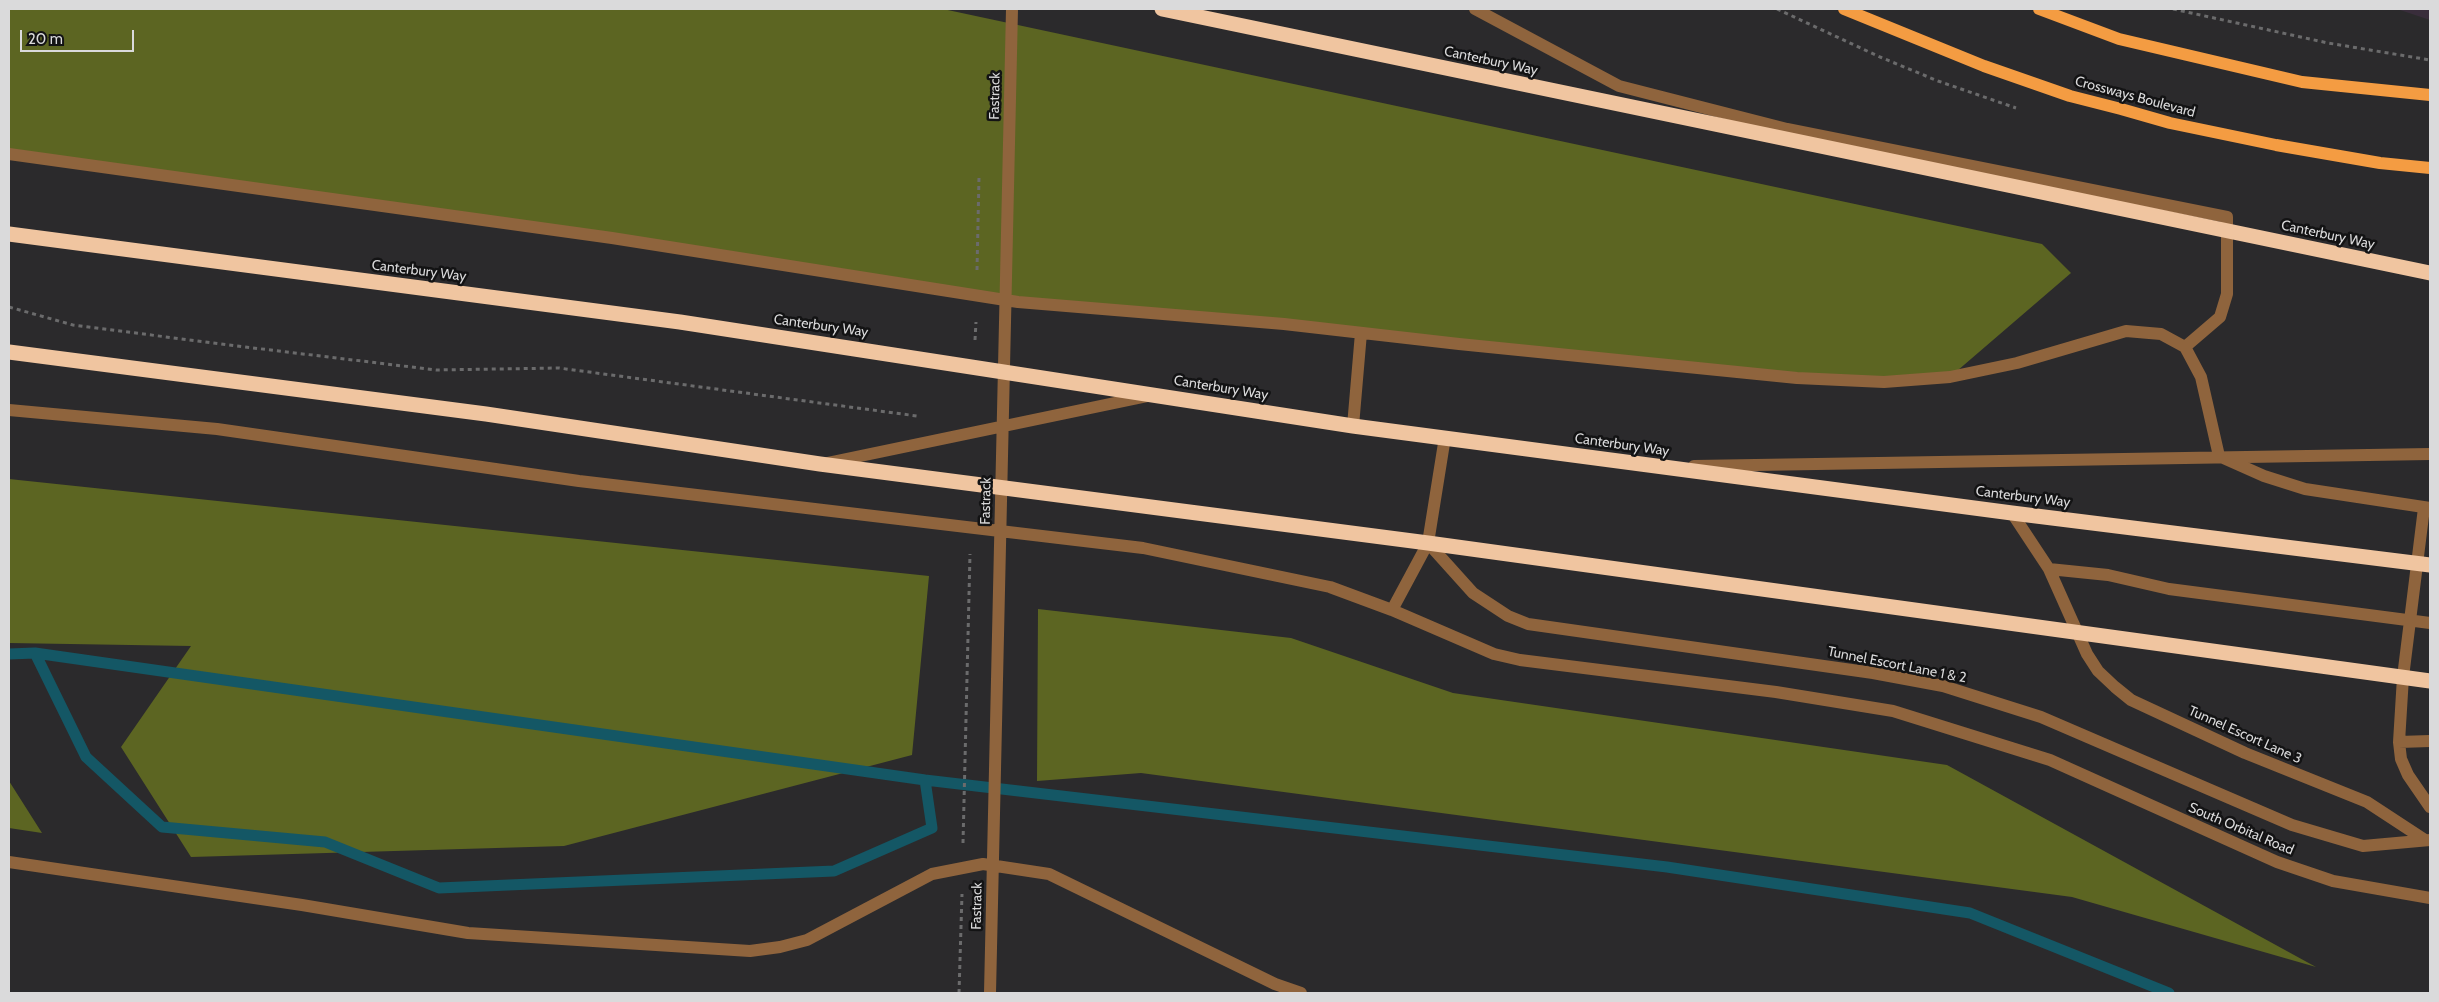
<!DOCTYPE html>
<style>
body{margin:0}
#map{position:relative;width:2439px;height:1002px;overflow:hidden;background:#2b2a2c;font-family:Cabin,sans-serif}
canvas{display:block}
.frame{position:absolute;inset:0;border:10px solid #dadadb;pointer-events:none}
.scale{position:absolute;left:20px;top:30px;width:114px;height:22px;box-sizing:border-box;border:2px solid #dadadb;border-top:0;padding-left:6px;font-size:15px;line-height:18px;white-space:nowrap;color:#dadadb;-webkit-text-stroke:4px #131314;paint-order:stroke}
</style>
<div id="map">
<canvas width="2439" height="1002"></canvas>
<div class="frame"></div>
<div class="scale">20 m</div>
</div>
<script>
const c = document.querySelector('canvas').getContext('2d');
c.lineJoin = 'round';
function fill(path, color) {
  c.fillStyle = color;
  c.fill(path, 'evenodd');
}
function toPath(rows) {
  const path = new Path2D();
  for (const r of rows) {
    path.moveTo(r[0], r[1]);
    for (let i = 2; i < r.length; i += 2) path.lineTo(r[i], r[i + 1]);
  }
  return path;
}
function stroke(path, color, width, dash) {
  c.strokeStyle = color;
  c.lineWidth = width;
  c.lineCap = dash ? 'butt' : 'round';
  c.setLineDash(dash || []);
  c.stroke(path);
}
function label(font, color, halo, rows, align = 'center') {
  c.font = font + ' Cabin,sans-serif';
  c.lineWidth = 5;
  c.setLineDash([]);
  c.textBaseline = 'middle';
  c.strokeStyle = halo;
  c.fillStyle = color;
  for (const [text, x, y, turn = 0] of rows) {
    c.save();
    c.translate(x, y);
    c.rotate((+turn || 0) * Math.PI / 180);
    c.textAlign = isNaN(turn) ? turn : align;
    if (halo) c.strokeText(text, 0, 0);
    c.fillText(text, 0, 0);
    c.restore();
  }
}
const commercial = toPath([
 [2397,9,2430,9,2430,20]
]);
const forest = toPath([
 [9,9,943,9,2042,244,2071,273,1950,377,1884,382,1061,305,9,154],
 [9,479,929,576,912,755,564,846,191,857,121,747,191,646,9,643],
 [1038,609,1291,638,1453,693,1947,765,2316,967,2072,897,1141,773,1037,781],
 [9,781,42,833,9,828]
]);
const stream = toPath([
 [35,653,86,757,162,827,325,842,439,888,834,871,932,828,925,780],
 [9,654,35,653,925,780,1667,867,1970,913,2169,993]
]);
const path = toPath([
 [1777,9,1880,57,1938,81,2016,108],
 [2173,9,2328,43,2430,60],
 [977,270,979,177],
 [9,307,73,325,229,345,436,370,559,368,917,416],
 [975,340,976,322],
 [963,843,970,554],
 [959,993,962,894]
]);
const minor = toPath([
 [1475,9,1619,86,1787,129,2227,217,2227,294,2220,317,2185,347],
 [9,154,612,238,1018,302,1284,324,1459,344,1797,378,1884,382,1950,377,2017,363,2126,331,2161,334,2185,347,2201,377,2219,456,2264,476,2305,489,2430,508],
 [9,410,217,429,579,481,1143,548,1330,587,1392,610,1494,654,1520,660,1776,692,1893,711,2050,760,2277,862,2333,881,2430,898],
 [1353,426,1361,333],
 [827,463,1148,396],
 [1694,466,2430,454],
 [2424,508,2403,677,2399,742,2401,759,2408,775,2430,807],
 [2012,513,2049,569,2087,654,2098,671,2115,687,2131,700,2245,753,2367,802,2425,840],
 [1428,543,1473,593,1508,616,1528,624,1873,673,1943,686,2041,717,2292,825,2363,846,2430,840],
 [2049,569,2108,575,2169,589,2430,623],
 [1392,610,1428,543,1445,437],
 [2399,742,2430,741],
 [9,862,302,905,468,933,750,951,780,947,807,940,932,874,983,864,1049,874,1275,984,1301,993],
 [990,993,1012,9]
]);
const major = toPath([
 [1844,9,1984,66,2070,96,2121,109,2170,123,2276,145,2380,163,2430,168],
 [2039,9,2119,39,2302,82,2430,95]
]);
const highway = toPath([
 [1162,9,2430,273],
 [9,234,680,322,1353,426,2012,513,2430,565],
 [9,352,486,414,820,464,1428,543,2430,681]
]);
const streetNames = [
 ["Canterbury Way",1491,61,12],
 ["Fastrack",995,96,-89],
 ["Crossways Boulevard",2135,97,15],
 ["Canterbury Way",2328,235,12],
 ["Canterbury Way",419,271,7],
 ["Canterbury Way",821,326,8],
 ["Canterbury Way",1221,388,9],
 ["Canterbury Way",1622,445,8],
 ["Canterbury Way",2023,497,7],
 ["Fastrack",986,501,-89],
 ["Tunnel Escort Lane 1 & 2",1897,665,11],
 ["Tunnel Escort Lane 3",2245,735,24],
 ["South Orbital Road",2241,829,23],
 ["Fastrack",977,906,-89]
];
fill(commercial, '#392d3b');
fill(forest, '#5c6522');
stroke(stream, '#145765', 11);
stroke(path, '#6b6b6c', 3, [4, 4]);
stroke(minor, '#8f643d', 12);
stroke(major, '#f49c42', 12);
stroke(highway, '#f0c5a0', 15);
label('14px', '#dadadb', '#131314', streetNames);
</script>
